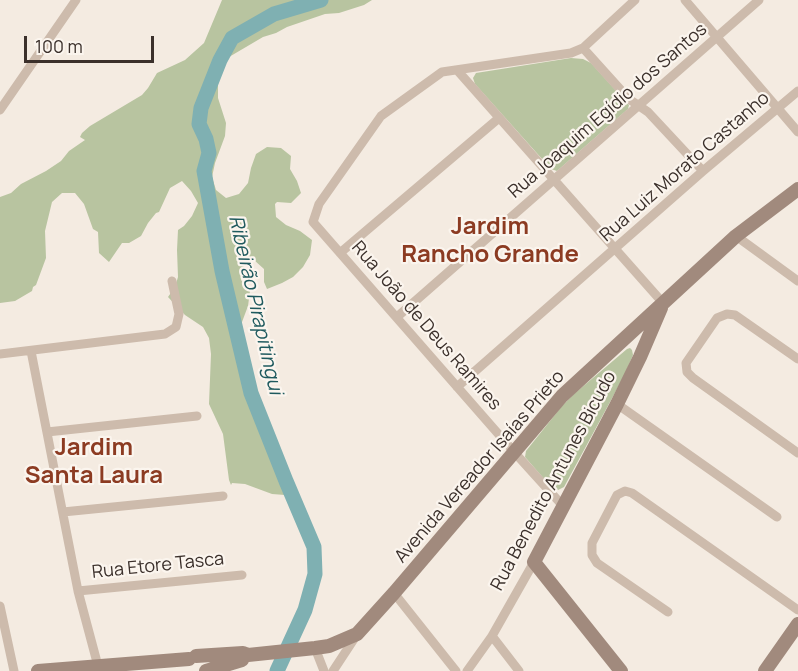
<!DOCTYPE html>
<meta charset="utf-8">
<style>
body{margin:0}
#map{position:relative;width:798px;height:671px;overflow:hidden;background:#f4ebe1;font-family:Manrope,sans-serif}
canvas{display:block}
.scale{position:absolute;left:24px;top:36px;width:130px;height:27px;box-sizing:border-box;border:3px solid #3b302b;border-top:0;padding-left:8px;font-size:18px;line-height:21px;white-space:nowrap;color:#3b302b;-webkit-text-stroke:4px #fbf5ee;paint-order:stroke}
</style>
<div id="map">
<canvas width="798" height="671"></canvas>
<div class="scale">100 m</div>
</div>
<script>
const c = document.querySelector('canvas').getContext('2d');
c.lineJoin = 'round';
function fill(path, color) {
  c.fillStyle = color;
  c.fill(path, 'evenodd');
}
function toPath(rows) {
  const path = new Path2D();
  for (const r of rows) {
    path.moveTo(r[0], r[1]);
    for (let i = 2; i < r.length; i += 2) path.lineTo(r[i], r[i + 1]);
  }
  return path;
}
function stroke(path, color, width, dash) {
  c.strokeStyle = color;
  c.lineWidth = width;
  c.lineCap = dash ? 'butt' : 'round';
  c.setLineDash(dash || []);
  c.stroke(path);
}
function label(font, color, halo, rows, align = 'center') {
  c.font = font + ' Manrope,sans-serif';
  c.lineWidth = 4.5;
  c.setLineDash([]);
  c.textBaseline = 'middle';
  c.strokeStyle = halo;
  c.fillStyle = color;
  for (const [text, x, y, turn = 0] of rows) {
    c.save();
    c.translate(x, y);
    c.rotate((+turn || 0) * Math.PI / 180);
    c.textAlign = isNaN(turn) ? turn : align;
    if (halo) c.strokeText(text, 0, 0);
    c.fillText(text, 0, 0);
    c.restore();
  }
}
const green = toPath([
 [222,0,372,0,364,5,339,13,325,14,287,27,276,33,263,37,229,57,222,70,218,84,218,98,226,123,225,136,215,163,212,177,216,190,226,198,239,194,248,183,251,168,256,154,267,147,281,148,291,156,290,169,297,181,301,193,291,203,277,202,275,204,276,217,286,225,300,231,312,240,310,255,303,267,293,277,282,283,267,289,264,282,264,269,254,260,243,267,241,280,250,291,248,306,242,322,240,336,241,349,250,374,250,387,263,411,268,423,270,437,282,464,290,487,285,495,272,494,245,484,232,483,231,485,229,480,223,434,209,404,211,354,209,338,203,327,185,315,168,297,175,287,178,277,177,250,178,230,184,226,192,216,198,203,191,191,182,181,170,188,159,212,156,213,148,223,141,236,129,243,122,243,109,262,99,253,98,232,93,229,84,204,75,193,62,193,52,202,45,231,46,258,36,285,33,287,32,291,15,301,0,303,0,197,11,193,21,184,46,171,61,161,69,151,85,140,80,137,82,133,90,126,142,95,148,88,157,73,185,60,204,43],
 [571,58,583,59,591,63,629,105,628,109,557,171,551,169,475,84,473,78,476,73],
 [630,348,632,350,633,355,624,376,564,487,558,490,552,488,525,457,526,451,562,406,574,394,627,349]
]);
const river = toPath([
 [277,671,305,610,315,574,314,547,286,481,251,393,222,271,204,171,209,153,206,139,199,124,201,108,220,60,232,38,274,14,321,0]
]);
const street = toPath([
 [685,0,798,132],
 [583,48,629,99,648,112,703,171],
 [457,70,663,303],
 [0,110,76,0],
 [736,236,798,281],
 [340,253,499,118],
 [397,317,759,0],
 [31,351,78,591,98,666],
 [0,354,165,334,176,327,179,314,172,281],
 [798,359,735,315,727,314,717,318,686,363,687,372,693,378,798,453],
 [457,387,703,171,798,91],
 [617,404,777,517],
 [47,432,197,416],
 [563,506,515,453,313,222,319,204,381,116,442,72,571,53,583,48,635,0],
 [63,512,223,496],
 [78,591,242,575],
 [394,593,456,671],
 [0,606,14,671],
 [668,612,597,563,592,555,592,543,617,495,625,491,632,493,798,610],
 [492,636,519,671],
 [315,648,324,671],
 [333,671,356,636],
 [467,671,492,636,534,562]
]);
const secondary = toPath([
 [196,656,243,653,248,655,315,648,329,646,357,634,394,593,562,396,736,236,798,189],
 [38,671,189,659],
 [206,671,242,660],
 [621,671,534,562,617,404,640,357,661,308],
 [765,671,798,624]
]);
const streetNames = [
 ["Rua Joaquim Egídio dos Santos",608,111,-41],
 ["Rua Luiz Morato Castanho",685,167,-41],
 ["Rua João de Deus Ramires",426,326,49],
 ["Avenida Vereador Isaías Prieto",480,467,-49],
 ["Rua Benedito Antunes Bicudo",554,481,-62],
 ["Rua Etore Tasca",158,566,-6]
];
const waterNames = [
 ["Ribeirão Pirapitingui",255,305,77]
];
const districtNames = [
 ["Jardim",490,227],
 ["Rancho Grande",490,255],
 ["Jardim",94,448],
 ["Santa Laura",94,476]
];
fill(green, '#b8c4a0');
stroke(river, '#7fb0b2', 15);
stroke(street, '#cdbbac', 9);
stroke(secondary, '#a18a7d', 14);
label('18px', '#3b302b', '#fbf5ee', streetNames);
label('italic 20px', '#1f5a5e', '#fbf5ee', waterNames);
label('bold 24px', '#8c3b22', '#fbf5ee', districtNames);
</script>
